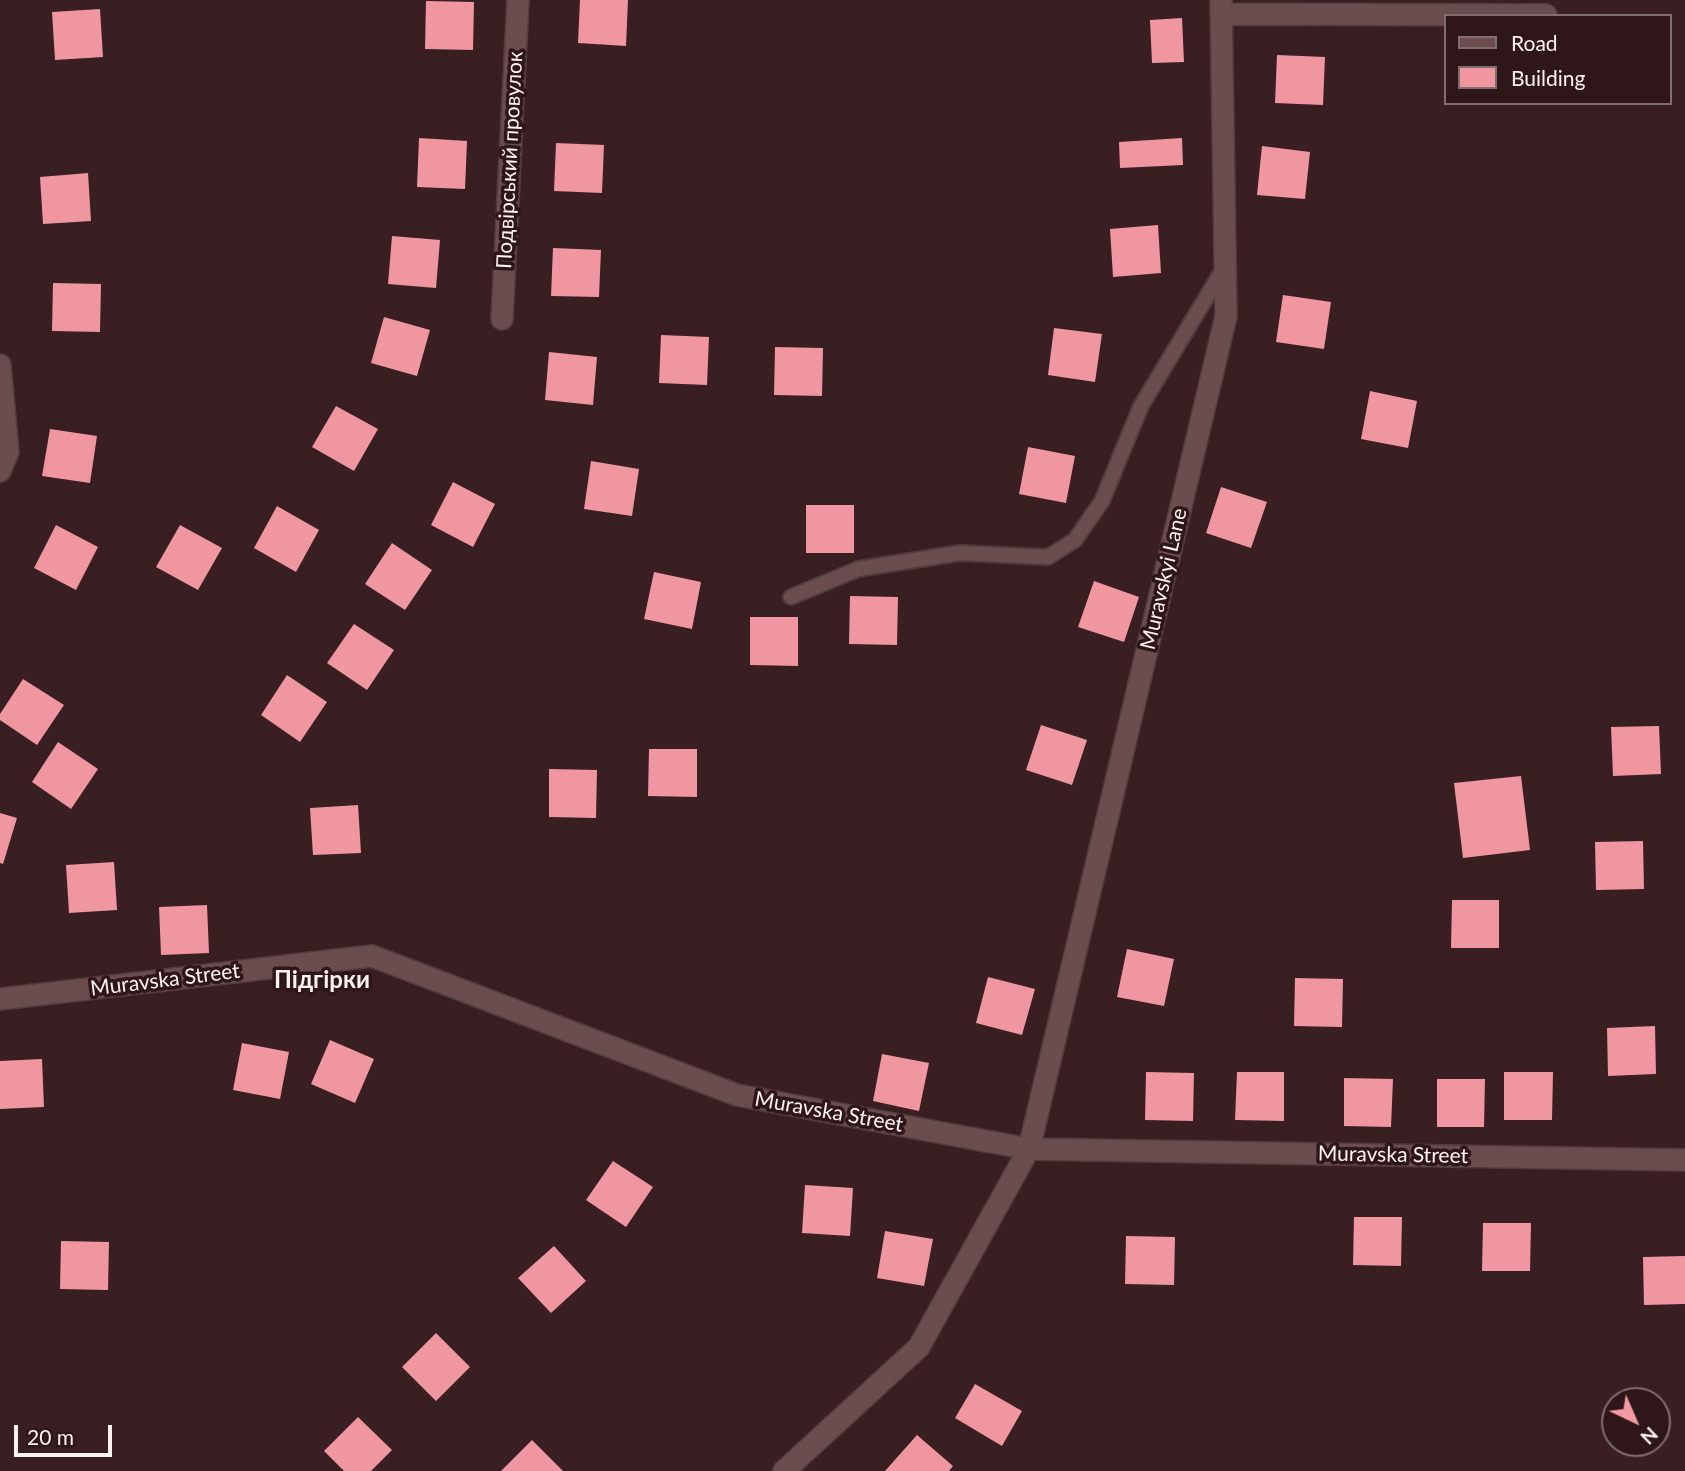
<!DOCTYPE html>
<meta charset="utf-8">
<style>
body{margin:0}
#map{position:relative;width:1685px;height:1471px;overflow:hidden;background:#391f22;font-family:Lato,sans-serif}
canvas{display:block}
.legend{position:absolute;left:1444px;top:14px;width:228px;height:91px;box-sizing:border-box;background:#2f1619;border:2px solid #816e70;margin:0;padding:9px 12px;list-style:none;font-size:21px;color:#fdf2f2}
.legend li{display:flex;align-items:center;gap:14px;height:35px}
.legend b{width:35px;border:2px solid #816e70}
.north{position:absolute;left:1601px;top:1387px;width:70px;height:70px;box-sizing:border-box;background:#2f1619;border:2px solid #816e70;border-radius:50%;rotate:136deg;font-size:19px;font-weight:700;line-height:28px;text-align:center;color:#fdf2f2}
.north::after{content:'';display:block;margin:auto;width:24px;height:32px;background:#f49aa4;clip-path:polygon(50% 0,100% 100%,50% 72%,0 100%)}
.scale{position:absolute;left:14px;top:1425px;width:98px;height:32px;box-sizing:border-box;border:4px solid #fdf2f2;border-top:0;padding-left:9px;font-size:21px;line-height:24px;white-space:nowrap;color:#fdf2f2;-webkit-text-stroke:5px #2f1619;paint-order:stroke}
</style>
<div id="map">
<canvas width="1685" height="1471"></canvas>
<ul class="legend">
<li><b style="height:9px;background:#6b4d50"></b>Road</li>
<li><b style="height:19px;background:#ef96a0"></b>Building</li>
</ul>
<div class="north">N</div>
<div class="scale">20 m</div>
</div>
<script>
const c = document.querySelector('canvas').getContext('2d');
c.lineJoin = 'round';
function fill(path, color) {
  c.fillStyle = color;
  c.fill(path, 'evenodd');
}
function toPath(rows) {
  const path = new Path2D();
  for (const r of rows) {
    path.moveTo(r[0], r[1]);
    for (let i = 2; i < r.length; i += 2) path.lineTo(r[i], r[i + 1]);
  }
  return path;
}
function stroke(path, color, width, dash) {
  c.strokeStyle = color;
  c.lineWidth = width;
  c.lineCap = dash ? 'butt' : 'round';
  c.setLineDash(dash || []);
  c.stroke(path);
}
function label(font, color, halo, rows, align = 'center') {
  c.font = font + ' Lato,sans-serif';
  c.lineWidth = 7;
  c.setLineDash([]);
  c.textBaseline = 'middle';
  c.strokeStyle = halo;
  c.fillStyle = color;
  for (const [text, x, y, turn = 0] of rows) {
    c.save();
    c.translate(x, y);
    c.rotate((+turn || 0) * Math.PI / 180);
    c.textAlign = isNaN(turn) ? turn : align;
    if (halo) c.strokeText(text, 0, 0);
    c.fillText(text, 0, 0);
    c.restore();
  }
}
const building = toPath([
 [580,0,628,0,626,46,578,43],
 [426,1,474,2,473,50,425,49],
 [100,9,103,57,55,60,52,12],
 [1182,18,1184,62,1152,63,1150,20],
 [1277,55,1325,57,1323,105,1275,103],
 [419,138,467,141,465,189,417,187],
 [1182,138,1183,165,1120,168,1119,142],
 [556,143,604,145,602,193,554,191],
 [1262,146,1310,152,1305,199,1257,195],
 [88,173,91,221,43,224,40,177],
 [1158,225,1161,273,1113,277,1110,229],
 [392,236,440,240,436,288,388,284],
 [553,248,601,250,599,297,551,296],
 [53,283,101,284,100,332,52,331],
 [1283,295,1331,302,1324,349,1276,342],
 [384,317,430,330,417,376,371,363],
 [1054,328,1102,334,1095,382,1048,375],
 [661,335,709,337,707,385,659,383],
 [775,347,823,348,822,396,774,395],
 [549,352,597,357,593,405,545,400],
 [1370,391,1417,401,1408,448,1361,439],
 [336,406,378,429,354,471,312,447],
 [50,429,97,436,90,483,42,476],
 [1028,447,1075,456,1066,503,1019,494],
 [591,461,639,469,632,516,584,509],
 [453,482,495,504,473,547,431,525],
 [1221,487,1267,502,1251,548,1206,533],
 [806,505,854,505,854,553,806,553],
 [277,506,319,530,296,572,254,548],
 [56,525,98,547,76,590,34,568],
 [180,525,222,548,198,590,156,567],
 [392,543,432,570,405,610,365,584],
 [654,572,701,582,692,629,644,619],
 [1094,581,1139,597,1124,642,1078,627],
 [850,596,898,597,897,645,849,644],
 [750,617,798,617,798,666,750,665],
 [354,624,394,650,367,690,327,663],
 [287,675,327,702,300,742,261,715],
 [23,679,64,705,37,745,0,720,0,714],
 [1041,725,1087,740,1072,785,1026,770],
 [1659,726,1661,774,1613,776,1611,727],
 [58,742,98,769,71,809,32,782],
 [649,749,697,749,697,797,648,796],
 [549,769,597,770,596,818,549,817],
 [1521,776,1530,850,1463,858,1454,783],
 [358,805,361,853,313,855,310,808],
 [0,813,17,818,3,864,0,863],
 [1643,841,1644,889,1596,890,1595,842],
 [114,862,117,910,69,913,66,865],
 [1452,900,1499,900,1499,948,1451,948],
 [207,905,209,953,161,955,159,907],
 [1127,949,1174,959,1164,1006,1117,997],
 [988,977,1035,989,1022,1035,976,1023],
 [1295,978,1343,979,1342,1027,1294,1026],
 [1655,1026,1656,1074,1608,1076,1607,1028],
 [330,1040,374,1059,355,1103,311,1084],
 [242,1043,289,1052,280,1099,233,1090],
 [882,1054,929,1063,919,1111,873,1101],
 [42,1059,44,1107,0,1109,0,1061],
 [1146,1072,1194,1073,1193,1121,1145,1120],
 [1237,1072,1284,1072,1284,1121,1235,1120],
 [1504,1072,1553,1072,1552,1120,1504,1120],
 [1344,1078,1393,1079,1391,1127,1344,1126],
 [1437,1079,1485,1079,1484,1127,1437,1127],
 [613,1161,653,1187,626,1227,586,1200],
 [805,1185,853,1188,850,1236,802,1233],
 [1354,1217,1402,1217,1401,1266,1353,1265],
 [1483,1223,1531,1223,1530,1271,1482,1271],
 [885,1231,933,1239,924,1286,877,1278],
 [1126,1236,1175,1237,1174,1285,1125,1284],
 [61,1241,109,1242,108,1290,60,1289],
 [554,1246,586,1281,551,1313,518,1278],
 [1685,1256,1685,1304,1644,1305,1643,1257],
 [436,1333,470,1367,436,1401,402,1367],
 [975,1384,1022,1411,1002,1446,955,1418],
 [358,1417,392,1450,371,1471,344,1471,324,1451],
 [917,1435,953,1466,949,1471,885,1471],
 [532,1440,563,1471,501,1471]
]);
const service = toPath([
 [791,597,858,569,960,553,1048,557,1075,540,1102,501,1141,406,1224,268]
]);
const minor = toPath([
 [1221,14,1546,15],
 [502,319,518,0],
 [0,365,8,452,0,471],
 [0,999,372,956,737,1095,1029,1149,1685,1160],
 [784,1471,919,1347,1029,1149,1226,316,1221,0]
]);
const streetNames = [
 ["Подвірський провулок",510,160,-87],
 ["Muravskyi Lane",1164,579,-77],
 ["Muravska Street",165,980,-7],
 ["Muravska Street",829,1112,10],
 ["Muravska Street",1393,1155,1]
];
const quarterNames = [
 ["Підгірки",322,980]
];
fill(building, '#ef96a0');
stroke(service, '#503b3e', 18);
stroke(minor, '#503b3e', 24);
stroke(service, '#6b4d50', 14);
stroke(minor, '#6b4d50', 21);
label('21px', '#fdf2f2', '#2f1619', streetNames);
label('bold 24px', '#fdf2f2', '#2f1619', quarterNames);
</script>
